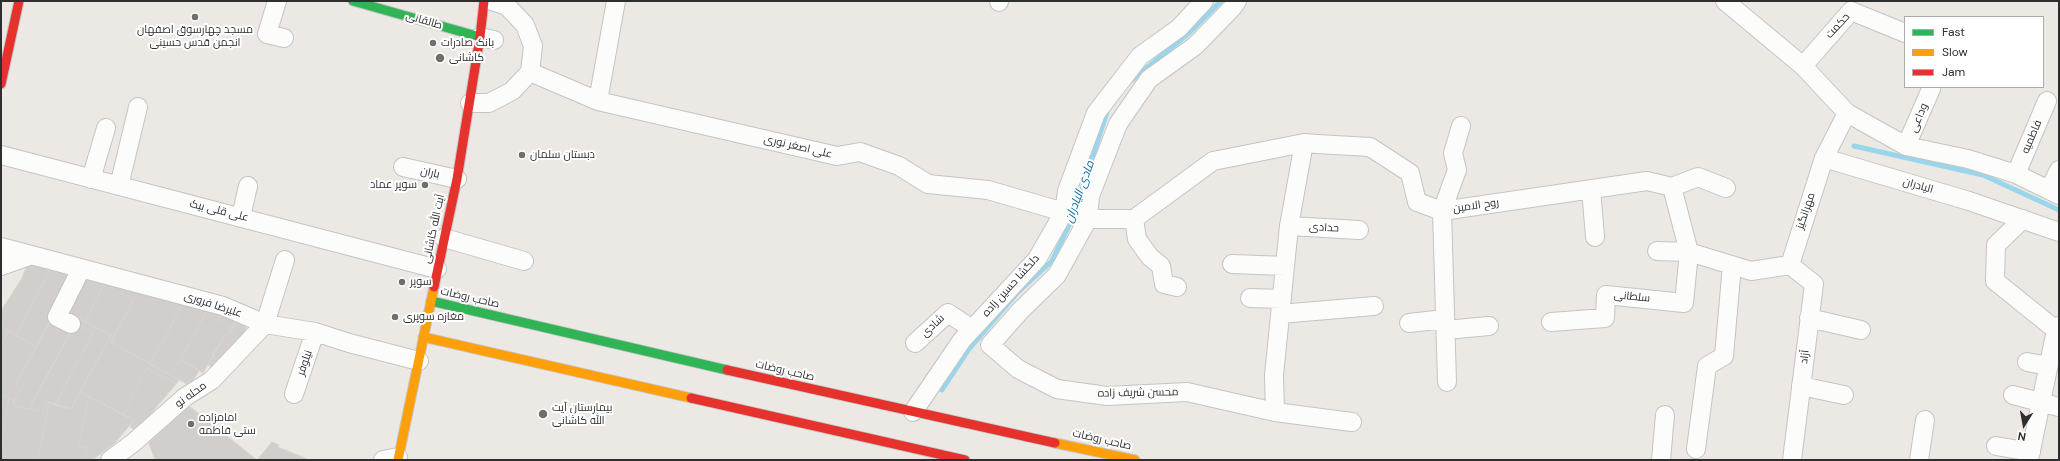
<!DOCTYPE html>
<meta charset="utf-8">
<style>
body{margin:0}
#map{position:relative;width:2060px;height:461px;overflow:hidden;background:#ece8e4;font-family:"DM Sans",sans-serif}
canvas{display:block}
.frame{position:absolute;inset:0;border:2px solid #2e2e2e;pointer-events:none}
.legend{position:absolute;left:1904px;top:16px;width:140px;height:72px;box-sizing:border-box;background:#fff;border:1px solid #ababab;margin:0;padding:5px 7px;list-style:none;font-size:12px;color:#2e2e2e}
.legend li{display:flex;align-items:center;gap:8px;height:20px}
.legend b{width:20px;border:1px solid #ababab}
.north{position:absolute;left:2004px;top:405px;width:40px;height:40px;-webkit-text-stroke:3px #fff;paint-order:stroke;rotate:191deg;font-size:11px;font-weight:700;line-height:16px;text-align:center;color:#2e2e2e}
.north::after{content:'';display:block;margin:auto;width:14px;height:18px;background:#2e2e2e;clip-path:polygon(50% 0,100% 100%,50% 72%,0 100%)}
</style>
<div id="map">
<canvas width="2060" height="461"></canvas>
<div class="frame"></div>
<ul class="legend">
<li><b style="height:5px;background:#30b455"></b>Fast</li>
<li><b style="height:5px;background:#ff9f0a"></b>Slow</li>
<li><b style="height:5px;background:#e5322d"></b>Jam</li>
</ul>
<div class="north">N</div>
</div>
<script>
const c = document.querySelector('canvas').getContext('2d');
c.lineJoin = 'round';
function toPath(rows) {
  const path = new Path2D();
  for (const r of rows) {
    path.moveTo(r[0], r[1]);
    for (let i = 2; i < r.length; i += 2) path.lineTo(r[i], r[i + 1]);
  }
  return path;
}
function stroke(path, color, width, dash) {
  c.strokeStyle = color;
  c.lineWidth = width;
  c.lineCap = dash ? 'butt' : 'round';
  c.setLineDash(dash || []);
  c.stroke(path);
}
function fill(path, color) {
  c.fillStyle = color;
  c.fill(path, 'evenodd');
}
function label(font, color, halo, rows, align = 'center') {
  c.font = font + ' "DM Sans",Cairo,sans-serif';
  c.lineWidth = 4;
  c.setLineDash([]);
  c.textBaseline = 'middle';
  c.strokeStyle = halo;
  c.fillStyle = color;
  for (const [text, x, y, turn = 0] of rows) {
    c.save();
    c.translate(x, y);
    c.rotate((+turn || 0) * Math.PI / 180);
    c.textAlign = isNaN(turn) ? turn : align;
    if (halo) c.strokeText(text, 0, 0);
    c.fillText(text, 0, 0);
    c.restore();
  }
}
const stream = toPath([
 [1132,80,1189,33,1221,1],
 [1854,146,1983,175,2059,210],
 [942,390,969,349,1017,293,1052,261,1073,217,1108,109]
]);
const building = toPath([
 [29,260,52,267,16,335,1,327,1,311,22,278,29,260],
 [52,267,76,272,36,347,16,335,52,267],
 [88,276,105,281,85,322,64,310,88,276],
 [105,281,125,287,121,294,133,301,114,337,85,322,105,281],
 [125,287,184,302,150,364,111,342,133,301,121,294,125,287],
 [184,302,208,309,181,359,170,375,150,364,184,302],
 [208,309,222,313,219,320,232,328,230,332,225,335,203,373,181,359,208,309],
 [222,313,238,317,232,328,219,320,222,313],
 [238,317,248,320,242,341,230,332,238,317],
 [78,318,111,335,71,409,55,405,93,333,75,323,78,318],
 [51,320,71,332,29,409,14,406,14,401,21,390,15,386,51,320],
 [75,323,93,333,55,405,46,401,43,412,29,409,75,323],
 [1,327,9,331,1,345,1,327],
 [9,331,36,347,15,386,21,390,14,401,1,395,1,345,9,331],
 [230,332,242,341,220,362,212,356,225,335,230,332],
 [111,335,114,337,111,342,179,380,176,384,147,368,123,415,80,392,111,335],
 [213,357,220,362,214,369,208,365,213,357],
 [181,359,199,371,191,383,189,381,187,384,170,375,181,359],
 [147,368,176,384,136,431,130,427,134,420,123,415,147,368],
 [80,392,89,397,78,446,87,447,85,460,38,460,49,402,71,409,80,392],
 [1,395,9,399,1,446,1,395],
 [89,397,134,420,115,443,95,458,85,460,87,447,78,446,89,397],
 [9,399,15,401,14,406,43,412,46,401,49,402,38,460,1,460,1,446,9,399],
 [189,406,257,460,272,442,279,445,278,447,307,459,306,460,155,460,149,443,189,406]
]);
const street = toPath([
 [277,1,267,34,284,38],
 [999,1,999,2],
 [1237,1,1232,8,1195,46,1149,79,1118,124,1090,196,1088,219,1057,275,1021,310,990,345,1018,369,1057,389,1107,396,1187,392,1275,412,1352,422],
 [1725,1,1803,66,1847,113,1824,158,1790,265],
 [480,37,494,40],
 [1803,66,1851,11,1905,33],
 [530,72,598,101,837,156,860,152,899,166,928,184,988,190,1088,219,1134,219,1213,161,1304,143,1317,144,1370,147,1410,173,1417,202,1442,211,1647,181,1672,187,1689,252,1751,271,1790,265],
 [598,101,616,1],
 [470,103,489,103,512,91,530,72,533,46,525,25,507,6,492,1],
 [1847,113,1906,146,1968,159,2016,174,2059,195],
 [1906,146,1931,89],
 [1,155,437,269],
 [1824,158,1969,201,2059,232],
 [403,167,457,179],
 [2016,174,2047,101],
 [91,179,106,128],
 [119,186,138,107],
 [1672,187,1698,177,1726,188],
 [1591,189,1595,237],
 [2049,190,2059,170],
 [241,217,248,186],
 [1134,219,1137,239,1150,257,1161,266,1164,284,1177,287],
 [2023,219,1996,245,1995,281,2056,330],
 [1289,226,1359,230],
 [444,238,524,261],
 [1,247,223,306,265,324,315,332,349,343,419,361],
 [1232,264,1285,266],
 [1790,265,1814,284,1792,460],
 [1,266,29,256],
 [1250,298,1282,299],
 [1280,314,1374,306],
 [1809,318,1861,330],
 [1551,322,1605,318,1606,295,1684,303,1689,252,1657,251],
 [1409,323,1445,319],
 [71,324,57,317,81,269],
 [1446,330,1489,326],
 [915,343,948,313,972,329],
 [2027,362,2048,366],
 [1447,382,1442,211,1457,170,1453,153,1461,126],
 [1801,386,1844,395],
 [294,394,315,332],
 [2013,395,2059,407],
 [913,412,962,340,1037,259,1064,212,1067,191,1096,113,1140,56,1179,28,1204,1],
 [1275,412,1274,375,1285,266,1289,226,1304,143],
 [1996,446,2031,452],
 [1696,449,1707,366,1724,356,1732,265],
 [110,460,133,443,185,397,212,380,265,324,285,260],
 [383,460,398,457],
 [1661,460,1665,415],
 [1919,460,1925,420],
 [2029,460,2056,330,2059,326]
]);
const fast = toPath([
 [353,1,480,37],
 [431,301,727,370]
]);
const slow = toPath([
 [423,337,691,398],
 [1055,443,1135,460],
 [398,460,434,287]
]);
const jam = toPath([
 [1,84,19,1],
 [434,287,457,179,480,37,484,1],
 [727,370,1055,443],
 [691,398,965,460]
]);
const markers = [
 [195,17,4,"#706f6e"],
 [433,43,4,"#706f6e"],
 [440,58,5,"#706f6e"],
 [522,155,4,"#706f6e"],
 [425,185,4,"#706f6e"],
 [402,282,4,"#706f6e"],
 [395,317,4,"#706f6e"],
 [543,414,5,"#706f6e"],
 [191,424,4,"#706f6e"]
];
const streetNames = [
 ["طالقانی",424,21,16],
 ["حکمت",1838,26,-47],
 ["وداعی",1919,118,-67],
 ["فاطمیه",2032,137,-67],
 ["علی اصغر نوری",798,147,13],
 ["باران",430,173,12],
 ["الیادران",1918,186,16],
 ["روح الامین",1476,206,-8],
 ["علی قلی بیک",219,211,14],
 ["مهرانگیز",1806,211,-71],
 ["حدادی",1324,228,3],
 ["آیت الله کاشانی",434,229,-78],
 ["دلگشا حسین زاده",1011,286,-48],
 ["سلطانی",1632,297,6],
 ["صاحب روضات",470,298,13],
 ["علیرضا فروری",213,305,18],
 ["شادی",933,326,-43],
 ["آزاد",1805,357,-83],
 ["نیلوفر",305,363,-71],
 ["صاحب روضات",785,371,13],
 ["محسن شریف زاده",1138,393,-1],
 ["محله نو",191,395,-36],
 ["صاحب روضات",1102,440,13]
];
const poiNames = [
 ["مسجد چهارسوق اصفهان",195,30,"center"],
 ["انجمن قدس حسینی",195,43,"center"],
 ["بانک صادرات",441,43],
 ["کاشانی",449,58],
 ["دبستان سلمان",530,155],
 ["سوپر عماد",417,185,"right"],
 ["سوپر",410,282],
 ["مغازه سوپری",403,317],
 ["بیمارستان آیت",552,408],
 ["الله کاشانی",552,421],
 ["امامزاده",199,418],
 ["ستی فاطمه",199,431]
];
const waterNames = [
 ["مادی الیادران",1080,192,-70]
];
stroke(stream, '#99d6ec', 5);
fill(building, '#d1cecb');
stroke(building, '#d7d4d0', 1);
stroke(street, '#c5c4c5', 20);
stroke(fast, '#c5c4c5', 11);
stroke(slow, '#c5c4c5', 11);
stroke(jam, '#c5c4c5', 11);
stroke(street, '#fcfcfb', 18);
stroke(fast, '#30b455', 9);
stroke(slow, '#ff9f0a', 9);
stroke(jam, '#e5322d', 9);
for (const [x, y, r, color] of markers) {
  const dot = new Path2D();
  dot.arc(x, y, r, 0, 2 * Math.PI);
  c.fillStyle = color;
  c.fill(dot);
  stroke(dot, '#fff', 1.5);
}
label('11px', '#2e2e2e', '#fff', streetNames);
label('11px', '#2e2e2e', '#fff', poiNames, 'left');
label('italic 12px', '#0d6fa3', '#fff', waterNames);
</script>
